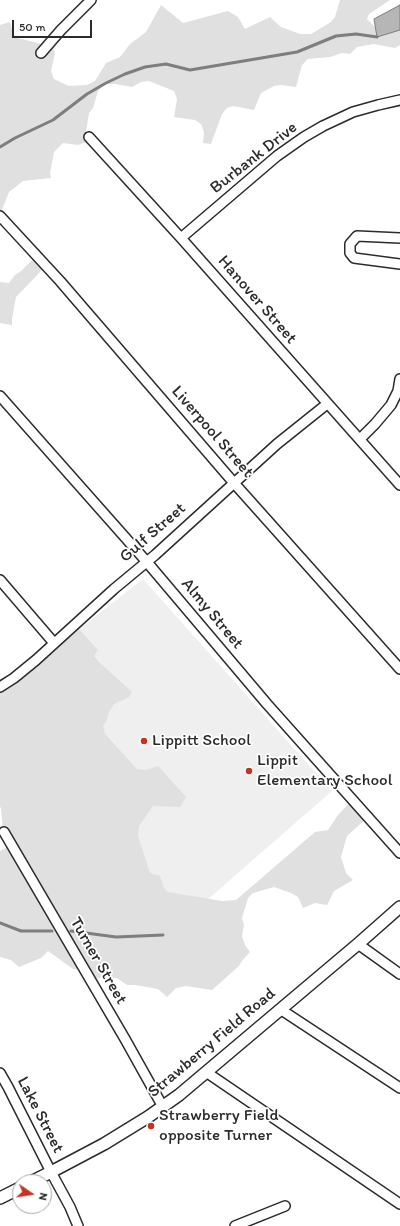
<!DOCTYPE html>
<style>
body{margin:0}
#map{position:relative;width:400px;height:1226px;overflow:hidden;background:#fff;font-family:Itim,sans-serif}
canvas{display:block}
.north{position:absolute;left:12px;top:1174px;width:40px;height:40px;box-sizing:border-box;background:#fff;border:1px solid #aaa;border-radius:50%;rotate:103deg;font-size:11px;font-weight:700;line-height:16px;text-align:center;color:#2b2b2b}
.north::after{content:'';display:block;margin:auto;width:14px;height:18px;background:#c8321e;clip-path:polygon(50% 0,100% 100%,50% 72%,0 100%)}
.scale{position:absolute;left:12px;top:20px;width:80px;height:18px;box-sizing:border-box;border:2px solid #2b2b2b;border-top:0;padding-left:5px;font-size:12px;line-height:14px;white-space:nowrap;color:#2b2b2b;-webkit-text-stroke:3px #fff;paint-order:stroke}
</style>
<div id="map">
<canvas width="400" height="1226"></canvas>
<div class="north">N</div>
<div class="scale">50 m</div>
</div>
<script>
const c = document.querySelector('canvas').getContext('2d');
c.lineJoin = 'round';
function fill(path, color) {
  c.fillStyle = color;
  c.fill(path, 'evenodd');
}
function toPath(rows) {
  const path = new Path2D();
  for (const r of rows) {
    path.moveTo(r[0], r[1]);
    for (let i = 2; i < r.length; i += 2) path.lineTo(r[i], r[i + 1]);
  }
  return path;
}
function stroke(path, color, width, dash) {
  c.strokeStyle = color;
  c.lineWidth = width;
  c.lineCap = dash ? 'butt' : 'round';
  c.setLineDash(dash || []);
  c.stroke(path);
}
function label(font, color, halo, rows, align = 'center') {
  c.font = font + ' Itim,sans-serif';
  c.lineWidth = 3.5;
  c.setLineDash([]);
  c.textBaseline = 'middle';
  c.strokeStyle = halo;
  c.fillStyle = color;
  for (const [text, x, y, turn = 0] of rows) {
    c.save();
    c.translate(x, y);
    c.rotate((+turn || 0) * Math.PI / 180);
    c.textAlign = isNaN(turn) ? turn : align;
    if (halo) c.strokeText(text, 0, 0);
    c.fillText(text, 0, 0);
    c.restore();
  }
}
const built = toPath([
 [143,579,332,791,191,914,58,903,0,691]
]);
const green = toPath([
 [340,0,390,0,369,14,367,19,376,28,389,31,400,30,400,45,395,48,374,44,357,47,350,54,342,53,330,57,308,59,302,65,296,87,281,85,274,86,261,93,254,110,233,106,227,108,222,114,211,144,203,143,204,132,201,124,195,120,174,117,177,99,174,91,149,81,141,82,132,87,115,84,104,84,98,91,93,108,89,113,86,132,90,141,78,145,63,143,54,152,50,173,51,178,23,181,9,192,0,215,0,25,10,22,13,34,18,38,42,44,51,43,55,53,51,71,54,79,69,86,87,85,95,81,106,63,120,57,130,44,146,32,161,5,183,23,228,11,238,17,245,29,270,17,281,27,300,34,311,34,331,22,335,17],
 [36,256,45,267,16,297,12,319,12,325,0,323,0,282,9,283,15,275,21,271],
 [76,626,98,650,94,656,99,662,132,692,129,697,114,704,109,712,106,722,103,725,105,734,137,769,146,770,158,766,186,797,180,807,153,806,139,826,138,836,150,873,160,876,164,888,168,892,222,901,236,900,315,832,328,830,338,815,352,800,368,817,347,836,341,857,346,873,353,880,334,891,327,905,315,903,303,908,298,897,291,893,274,887,253,893,248,898,242,918,244,925,242,936,245,945,250,952,241,962,239,966,212,990,186,986,176,988,167,997,158,989,135,985,127,985,117,978,103,977,92,980,85,970,73,969,48,951,41,958,19,967,11,960,0,957,0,851,11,845,3,831,1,808,0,807,0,688]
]);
const water = toPath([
 [400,5,400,30,377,37,374,19,400,5]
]);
const stream = toPath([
 [0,147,15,138,53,120,87,94,106,83,125,74,145,67,166,64,190,70,297,52,336,36,356,34,377,37],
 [0,923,21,931,52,931],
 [71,931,116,937,163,935]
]);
const minor = toPath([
 [41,53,61,30,91,0],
 [89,137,181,238,400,485],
 [0,216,60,281,234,483,400,669],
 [181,238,277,156,304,137,323,126,353,112,378,105,400,100],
 [400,238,357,236,350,244,350,253,354,258,400,264],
 [0,396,146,561,267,704,400,853],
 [360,439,375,424,391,405,398,391,400,379],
 [0,580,54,643],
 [0,687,14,678,36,660,114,589,155,555,277,444,327,404],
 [4,832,125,1039,163,1107],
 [358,944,400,974],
 [280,1009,400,1088],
 [206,1072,400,1204],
 [0,1073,8,1087,51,1172,70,1207,78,1226],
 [235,1226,285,1206]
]);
const tertiary = toPath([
 [31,1182,51,1172,104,1144,148,1117,179,1095,358,944,400,907],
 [0,1198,20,1188]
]);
const markers = [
 [144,741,4,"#c8321e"],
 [249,771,4,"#c8321e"],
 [151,1126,4,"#c8321e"]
];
const streetNames = [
 ["Burbank Drive",254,158,-38],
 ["Hanover Street",257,300,49],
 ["Liverpool Street",212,432,49],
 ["Gulf Street",153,533,-41],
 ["Almy Street",212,614,50],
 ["Turner Street",98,961,60],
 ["Strawberry Field Road",212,1043,-40],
 ["Lake Street",40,1115,63]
];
const poiNames = [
 ["Lippitt School",152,741],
 ["Lippit",257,761],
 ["Elementary School",257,781],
 ["Strawberry Field",159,1116],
 ["opposite Turner",159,1136]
];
fill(built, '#efefef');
fill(green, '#e0e0e0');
fill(water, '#b6b6b6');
stroke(water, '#7e7e7e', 1);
stroke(stream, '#7e7e7e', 3);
stroke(minor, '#2b2b2b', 12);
stroke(tertiary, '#2b2b2b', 14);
stroke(minor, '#fff', 9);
stroke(tertiary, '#fff', 11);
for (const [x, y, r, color] of markers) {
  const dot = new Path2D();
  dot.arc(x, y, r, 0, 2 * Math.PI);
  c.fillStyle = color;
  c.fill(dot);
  stroke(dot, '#fff', 1.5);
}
label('17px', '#2b2b2b', '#fff', streetNames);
label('17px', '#2b2b2b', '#fff', poiNames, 'left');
</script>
